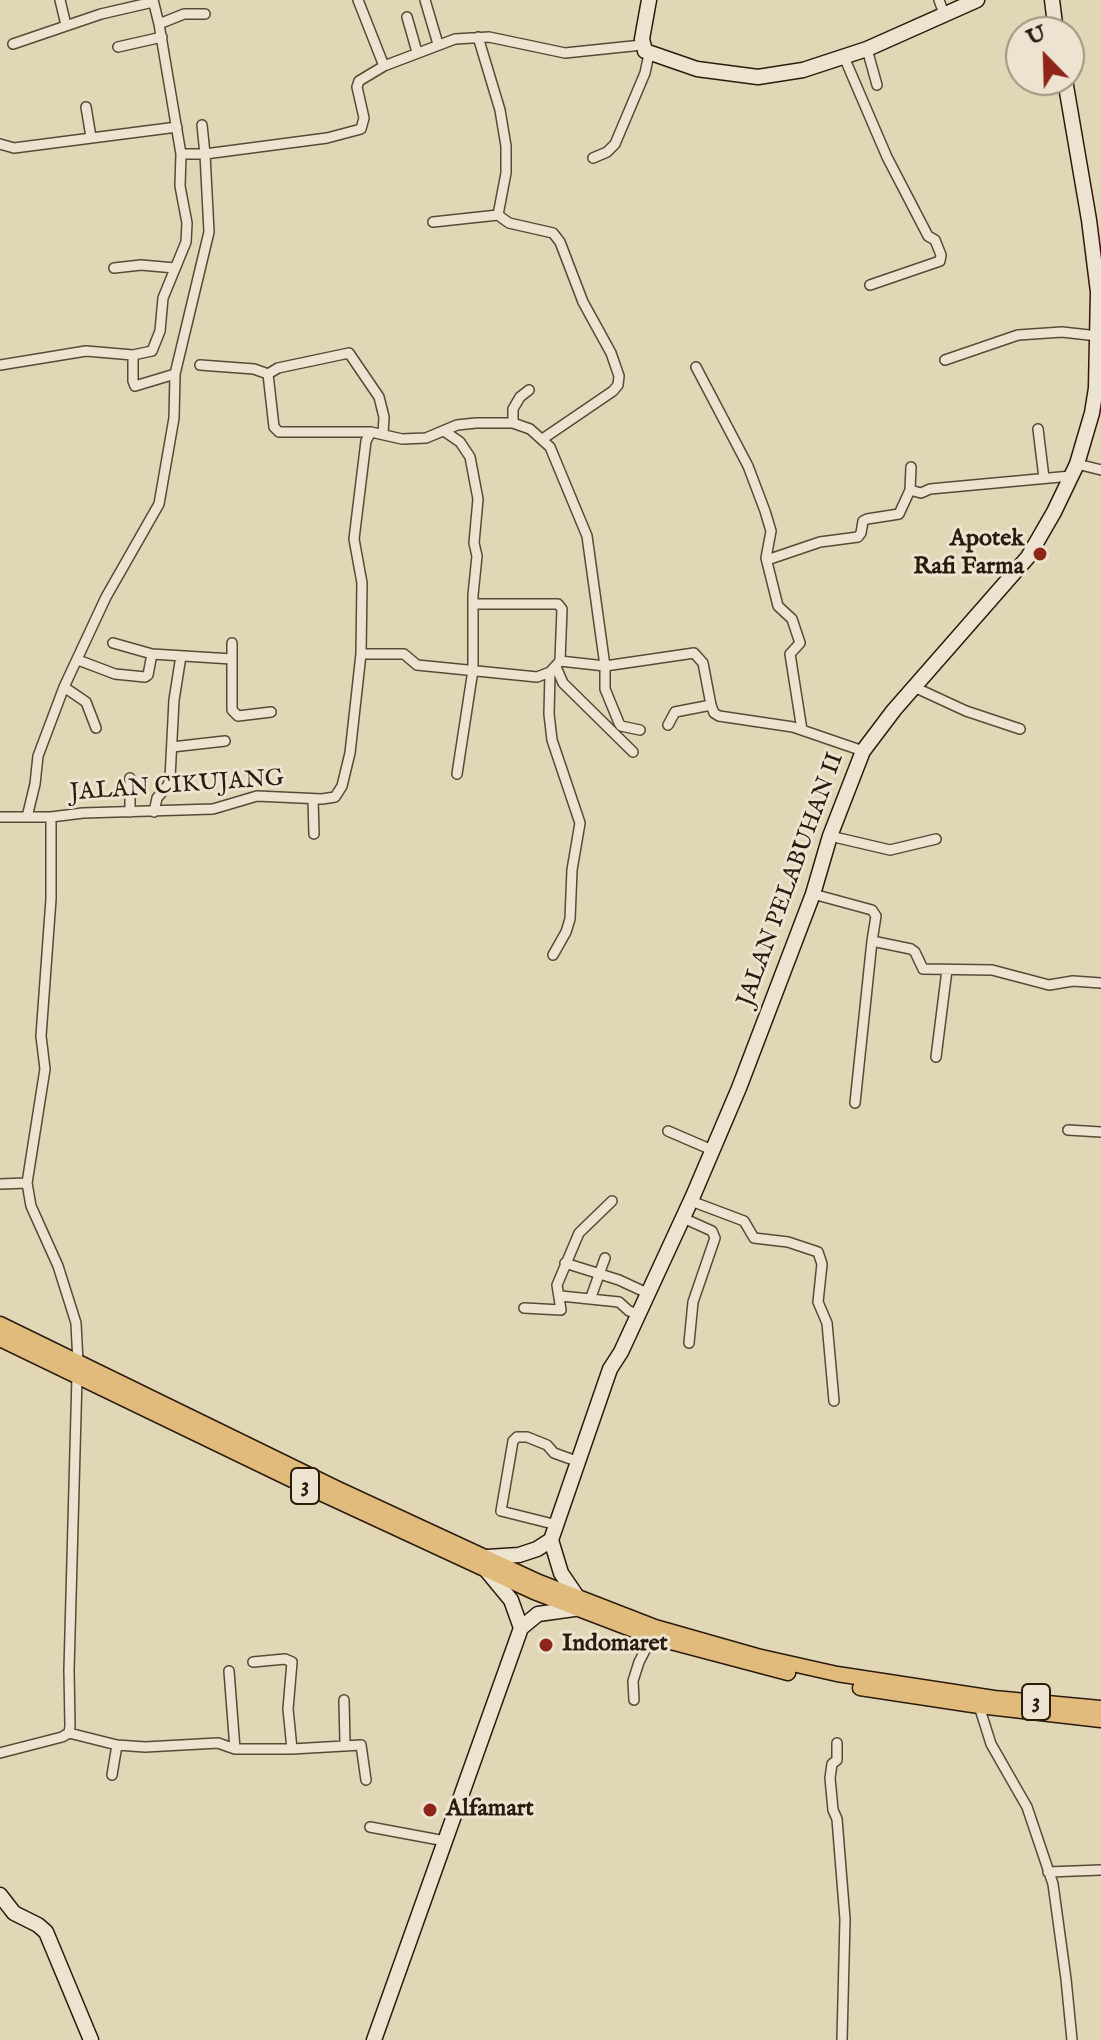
<!DOCTYPE html>
<style>
body{margin:0}
#map{position:relative;width:1101px;height:2040px;overflow:hidden;background:#e1d6b6;font-family:"IM FELL English",serif}
canvas{display:block}
.north{position:absolute;left:1005px;top:16px;width:80px;height:80px;box-sizing:border-box;background:#ece4d0;border:2px solid #9f9482;border-radius:50%;rotate:337deg;font-size:22px;font-weight:700;line-height:32px;text-align:center;color:#2b1b0c}
.north::after{content:'';display:block;margin:auto;width:28px;height:36px;background:#8f2418;clip-path:polygon(50% 0,100% 100%,50% 72%,0 100%)}
</style>
<div id="map">
<canvas width="1101" height="2040"></canvas>
<div class="north">U</div>
</div>
<script>
const c = document.querySelector('canvas').getContext('2d');
c.lineJoin = 'round';
function toPath(rows) {
  const path = new Path2D();
  for (const r of rows) {
    path.moveTo(r[0], r[1]);
    for (let i = 2; i < r.length; i += 2) path.lineTo(r[i], r[i + 1]);
  }
  return path;
}
function stroke(path, color, width, dash) {
  c.strokeStyle = color;
  c.lineWidth = width;
  c.lineCap = dash ? 'butt' : 'round';
  c.setLineDash(dash || []);
  c.stroke(path);
}
function label(font, color, halo, rows, align = 'center') {
  c.font = font + ' "IM FELL English",serif';
  c.lineWidth = 6;
  c.setLineDash([]);
  c.textBaseline = 'middle';
  c.strokeStyle = halo;
  c.fillStyle = color;
  for (const [text, x, y, turn = 0] of rows) {
    c.save();
    c.translate(x, y);
    c.rotate((+turn || 0) * Math.PI / 180);
    c.textAlign = isNaN(turn) ? turn : align;
    if (halo) c.strokeText(text, 0, 0);
    c.fillText(text, 0, 0);
    c.restore();
  }
}
const street = toPath([
 [60,0,66,25],
 [153,0,159,24,181,154,205,154,202,125],
 [358,0,384,66],
 [425,0,438,44],
 [939,0,944,14],
 [407,17,417,52],
 [159,24,184,14,205,14],
 [478,37,500,110,506,146,506,173,498,215],
 [13,44,101,14,153,2],
 [118,47,162,37],
 [867,49,877,85],
 [844,57,887,157,928,236,935,240,941,255,940,261,870,285],
 [86,107,91,137],
 [0,144,14,148,177,127],
 [593,158,607,152,615,144,645,73,649,54],
 [433,222,498,215,509,223,553,233,560,242,583,302,611,353,619,376,618,385,613,391,544,438],
 [114,268,141,265,175,268],
 [133,355,133,381,135,386,175,374],
 [945,360,1018,335,1062,332,1098,336],
 [0,365,86,351,133,355,152,351,160,331,163,298,186,242,187,223,180,186,181,154],
 [200,365,254,369,268,374,274,427,279,432,371,432],
 [696,367,748,466,765,511,771,531,766,558,778,606,792,619,800,643,790,654,802,730],
 [268,374,278,368,349,353,379,397,384,417,383,434],
 [513,423,513,409,520,397,529,390],
 [1038,429,1044,478],
 [444,431,460,442,470,457,478,499,474,543,477,556,473,595,473,670,457,774],
 [1077,464,1101,470],
 [910,490,921,493,930,489,1071,476],
 [767,560,820,542,858,537,861,533,863,521,867,519,899,514,910,490,911,467],
 [474,604,558,604,562,609,560,661],
 [113,643,152,654],
 [361,654,404,654,417,665,537,677,550,672,560,661,605,666,605,689,619,723,621,726,640,730],
 [232,659,232,710,238,716,271,712],
 [78,660,115,674,145,677,148,675,152,654,232,659,232,643],
 [556,667,563,683,633,752],
 [550,672,549,714,552,740,580,823,572,870,570,919,566,932,553,955],
 [64,687,86,702,96,728],
 [914,687,966,711,1020,729],
 [668,725,675,712,711,705],
 [172,747,225,741],
 [313,799,314,834],
 [130,812,130,778],
 [154,812,157,798,168,785,170,778,174,700,181,656],
 [0,817,51,817,83,813,213,809,257,796,322,799,335,797,342,786,350,753,361,654,362,583,354,539,366,441,371,432,402,439,426,438,457,425,476,423,513,423,530,429,550,447,587,536,605,666,694,653,703,663,711,705,714,713,719,716,793,727,863,751],
 [27,817,35,784,38,756,64,687,106,597,159,504,174,418,175,374,209,232,205,154,327,138,361,129,364,118,357,87,359,81,384,66,455,39,489,37,565,53,642,45],
 [51,817,51,899,41,1036,45,1069,27,1183,31,1206,58,1266,76,1323,78,1363],
 [830,836,890,850,936,839],
 [813,894,872,910,876,916,872,941,911,949,915,952,923,969,992,970,1049,985,1073,981,1101,983],
 [936,1057,947,970],
 [855,1103,872,941],
 [1068,1130,1101,1132],
 [668,1131,712,1150],
 [0,1184,27,1183],
 [691,1201,744,1221,754,1238,788,1242,818,1252,822,1264,818,1302,827,1323,834,1401],
 [683,1218,712,1231,715,1238,693,1302,689,1343],
 [565,1263,619,1280,647,1293],
 [561,1296,619,1302,629,1311,638,1314],
 [591,1297,605,1258],
 [524,1308,561,1310,557,1285,579,1233,612,1201],
 [557,1525,501,1511,513,1441,517,1437,527,1437,547,1445,554,1453,579,1462],
 [253,1662,285,1659,292,1662,288,1709,292,1749],
 [229,1671,235,1749],
 [344,1700,345,1744],
 [634,1700,633,1681,639,1662,652,1637],
 [979,1706,991,1744,1027,1807,1053,1884,1066,1979,1072,2040],
 [69,1733,117,1745,145,1747,218,1743,235,1749,292,1749,361,1745,366,1780],
 [837,1743,837,1760,832,1764,830,1778,833,1810,837,1819,845,1919,842,2040],
 [0,1753,62,1737,69,1733,70,1726,69,1670,77,1377],
 [112,1775,117,1745],
 [370,1827,445,1841],
 [1048,1872,1101,1870]
]);
const secondary = toPath([
 [649,0,642,39,645,51,697,69,758,77,803,70,867,49,977,0],
 [1052,0,1056,32],
 [551,1540,610,1369,621,1352,693,1196,739,1088,813,894,830,836,863,751,894,710,1028,557,1054,512,1077,464,1092,413,1096,388,1098,292,1089,220,1065,80],
 [551,1540,561,1573,578,1598],
 [487,1557,519,1555,537,1549,551,1540],
 [487,1571,511,1600,521,1628],
 [0,1895,14,1913,38,1925,46,1932,91,2040],
 [374,2040,521,1628,538,1614,574,1609]
]);
const primary = toPath([
 [0,1324,338,1489,539,1582,655,1627,757,1656,837,1674,994,1698,1101,1708],
 [0,1339,288,1478,534,1592,652,1637,788,1673],
 [860,1688,979,1706,1101,1720]
]);
const markers = [
 [1040,554,8,"#8f2418"],
 [546,1645,8,"#8f2418"],
 [430,1810,8,"#8f2418"]
];
const shields = [
 [305,1486,28],
 [1036,1702,28]
];
const shieldNames = [
 ["3",305,1486],
 ["3",1036,1702]
];
const poiNames = [
 ["Apotek",1024,540,"right"],
 ["Rafi Farma",1024,568,"right"],
 ["Indomaret",562,1645],
 ["Alfamart",446,1810]
];
const streetNames = [
 ["JALAN CIKUJANG",177,787,-4],
 ["JALAN PELABUHAN II",792,880,-70]
];
stroke(street, '#584a36', 12);
stroke(secondary, '#2b1b0c', 17);
stroke(primary, '#2b1b0c', 17);
stroke(street, '#ece4d0', 9);
stroke(secondary, '#ece4d0', 14);
stroke(primary, '#e0bb7b', 14);
for (const [x, y, r, color] of markers) {
  const dot = new Path2D();
  dot.arc(x, y, r, 0, 2 * Math.PI);
  c.fillStyle = color;
  c.fill(dot);
  stroke(dot, '#ece4d0', 3);
}
for (const [x, y, w] of shields) {
  const box = new Path2D();
  box.roundRect(x - w / 2, y - 18, w, 36, 6);
  c.fillStyle = '#ece4d0';
  c.fill(box);
  stroke(box, '#2b1b0c', 2);
}
label('bold 22px', '#2b1b0c', null, shieldNames);
label('bold 24px', '#2b1b0c', '#ece4d0', poiNames, 'left');
label('24px', '#2b1b0c', '#ece4d0', streetNames);
</script>
